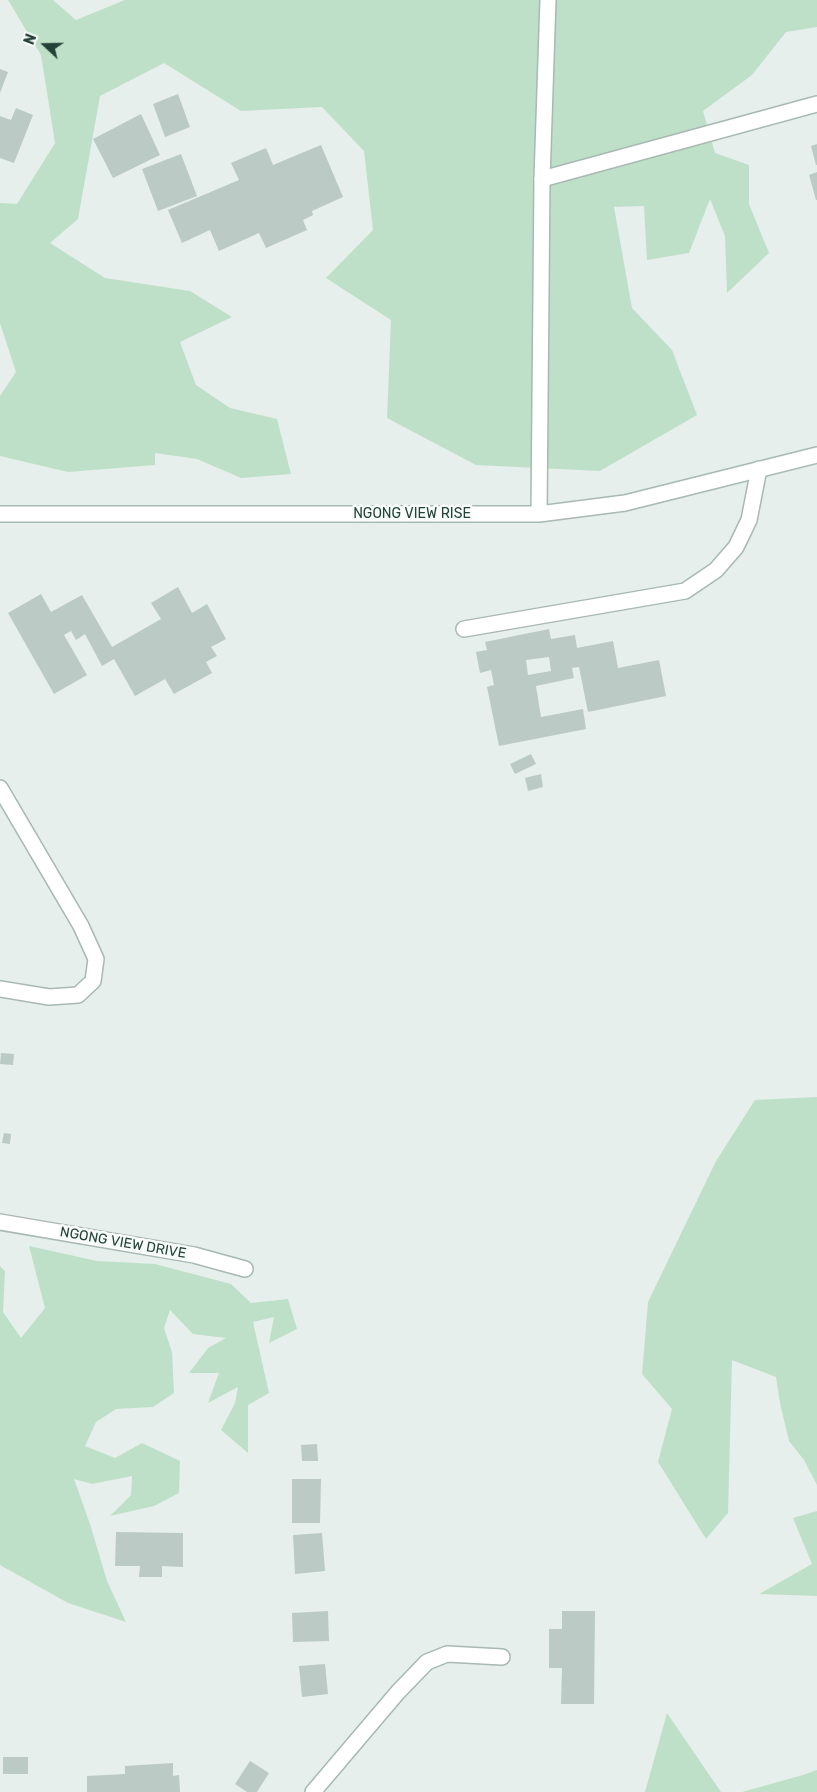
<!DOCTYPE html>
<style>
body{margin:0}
#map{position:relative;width:817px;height:1792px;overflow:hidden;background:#e6efeb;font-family:Rubik,sans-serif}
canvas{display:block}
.north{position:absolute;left:20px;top:20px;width:50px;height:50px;-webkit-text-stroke:4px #f7fbf9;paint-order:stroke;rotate:291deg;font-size:14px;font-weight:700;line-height:20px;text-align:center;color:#24423a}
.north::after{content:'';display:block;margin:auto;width:18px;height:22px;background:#24423a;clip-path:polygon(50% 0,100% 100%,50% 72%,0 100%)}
</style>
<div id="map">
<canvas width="817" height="1792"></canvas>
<div class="north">N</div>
</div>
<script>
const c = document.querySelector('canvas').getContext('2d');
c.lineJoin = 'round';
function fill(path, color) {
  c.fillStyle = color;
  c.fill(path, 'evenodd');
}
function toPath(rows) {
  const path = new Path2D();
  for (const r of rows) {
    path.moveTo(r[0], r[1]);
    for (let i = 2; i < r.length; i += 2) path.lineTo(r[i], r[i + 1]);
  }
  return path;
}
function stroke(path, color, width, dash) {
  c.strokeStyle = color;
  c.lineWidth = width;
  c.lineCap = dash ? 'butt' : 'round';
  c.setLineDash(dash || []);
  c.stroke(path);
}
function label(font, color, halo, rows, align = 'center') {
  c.font = font + ' Rubik,sans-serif';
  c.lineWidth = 5;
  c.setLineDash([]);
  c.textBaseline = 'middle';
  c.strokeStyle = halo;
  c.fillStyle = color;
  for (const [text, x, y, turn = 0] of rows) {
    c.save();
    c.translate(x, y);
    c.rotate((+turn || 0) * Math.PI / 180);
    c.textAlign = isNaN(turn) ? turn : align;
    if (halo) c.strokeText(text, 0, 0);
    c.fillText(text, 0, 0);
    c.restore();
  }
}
const green = toPath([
 [8,0,53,0,76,20,125,0,817,0,817,27,786,32,752,75,703,111,715,153,749,165,749,204,769,253,727,293,725,236,710,199,689,253,647,260,644,206,614,207,632,308,672,350,697,415,600,471,476,465,387,418,391,320,326,278,373,230,364,151,322,107,241,111,164,63,100,96,78,219,50,243,105,278,190,291,232,317,180,342,196,385,230,408,277,419,291,474,241,478,197,459,155,453,155,465,68,472,0,456,0,396,16,372,0,323,0,203,17,204,55,143,41,55],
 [817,1097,817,1485,804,1460,789,1441,780,1403,776,1377,732,1360,728,1513,706,1539,658,1462,672,1409,642,1374,648,1302,716,1161,755,1100],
 [29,1246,97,1261,155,1264,231,1284,251,1303,288,1299,297,1329,269,1343,274,1317,253,1322,269,1393,248,1405,248,1453,221,1430,235,1403,238,1387,208,1403,219,1373,189,1373,208,1348,226,1338,193,1334,170,1310,164,1328,172,1352,174,1393,153,1407,116,1409,96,1422,85,1446,115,1458,142,1443,180,1461,179,1493,154,1506,110,1516,131,1495,132,1476,92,1484,74,1479,90,1524,107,1581,126,1622,68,1603,0,1565,0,1266,5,1271,3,1312,21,1338,45,1308],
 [817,1511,817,1596,759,1594,812,1564,793,1518],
 [667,1713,721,1792,645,1792],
 [817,1770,817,1792,742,1792,803,1775]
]);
const building = toPath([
 [0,69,8,72,0,93],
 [178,94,190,127,165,137,153,104],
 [16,108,33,115,14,163,0,158,0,116,11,120],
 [141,114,160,155,113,178,93,139],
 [817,144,817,165,816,165,811,146],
 [321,145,343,197,312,211,313,215,303,220,307,230,266,248,259,233,219,251,210,230,182,243,168,210,239,180,231,163,266,148,273,165],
 [181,154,197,196,158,211,142,169],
 [817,172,817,200,816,200,809,175],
 [178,587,192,613,207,604,226,639,211,647,217,656,206,662,212,673,174,694,165,679,135,696,114,659,102,666,85,634,76,640,71,631,64,635,87,675,54,694,8,613,41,594,51,612,82,595,112,647,161,619,151,603],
 [549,629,551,639,575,635,577,648,613,641,618,668,659,660,666,696,588,712,579,667,572,668,574,678,536,686,541,717,583,709,586,729,499,746,487,687,494,685,491,670,480,673,476,652,487,650,485,642],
 [549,657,551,671,528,675,526,660],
 [531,754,536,764,515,774,510,764],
 [541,774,543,787,528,791,525,778],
 [1,1053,14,1054,13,1065,0,1064],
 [4,1133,11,1134,10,1144,2,1143],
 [317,1444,318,1461,302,1461,301,1445],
 [292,1479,321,1479,320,1523,292,1523],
 [116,1532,183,1533,183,1567,162,1566,162,1577,139,1577,140,1566,115,1566],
 [322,1533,325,1571,295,1574,293,1535],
 [328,1611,329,1641,293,1642,292,1613],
 [562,1611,595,1611,594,1704,561,1704,562,1668,549,1668,549,1629,562,1629],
 [325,1664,328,1694,302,1697,299,1666],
 [3,1757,28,1757,28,1774,3,1774],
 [250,1761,269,1773,257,1792,247,1792,235,1784],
 [173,1763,173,1776,179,1775,180,1792,87,1792,87,1776,125,1774,125,1766]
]);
const lane = toPath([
 [542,179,817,104],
 [464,629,685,591,716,570,736,547,749,520,759,469]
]);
const street = toPath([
 [0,514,539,514,625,503,817,455],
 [539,514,542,179,548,0],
 [0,788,81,926,96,959,93,981,78,995,49,997,0,989],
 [0,1222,194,1255,245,1269],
 [313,1792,398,1692,427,1662,447,1654,502,1657]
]);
const streetNames = [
 ["NGONG VIEW RISE",412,514],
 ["NGONG VIEW DRIVE",123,1243,10]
];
fill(green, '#bfe0c8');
fill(building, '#bbcac4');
stroke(lane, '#a8b8b2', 18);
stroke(street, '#a8b8b2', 18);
stroke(lane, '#fff', 15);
stroke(street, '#fff', 15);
label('14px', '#24423a', '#f7fbf9', streetNames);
</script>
